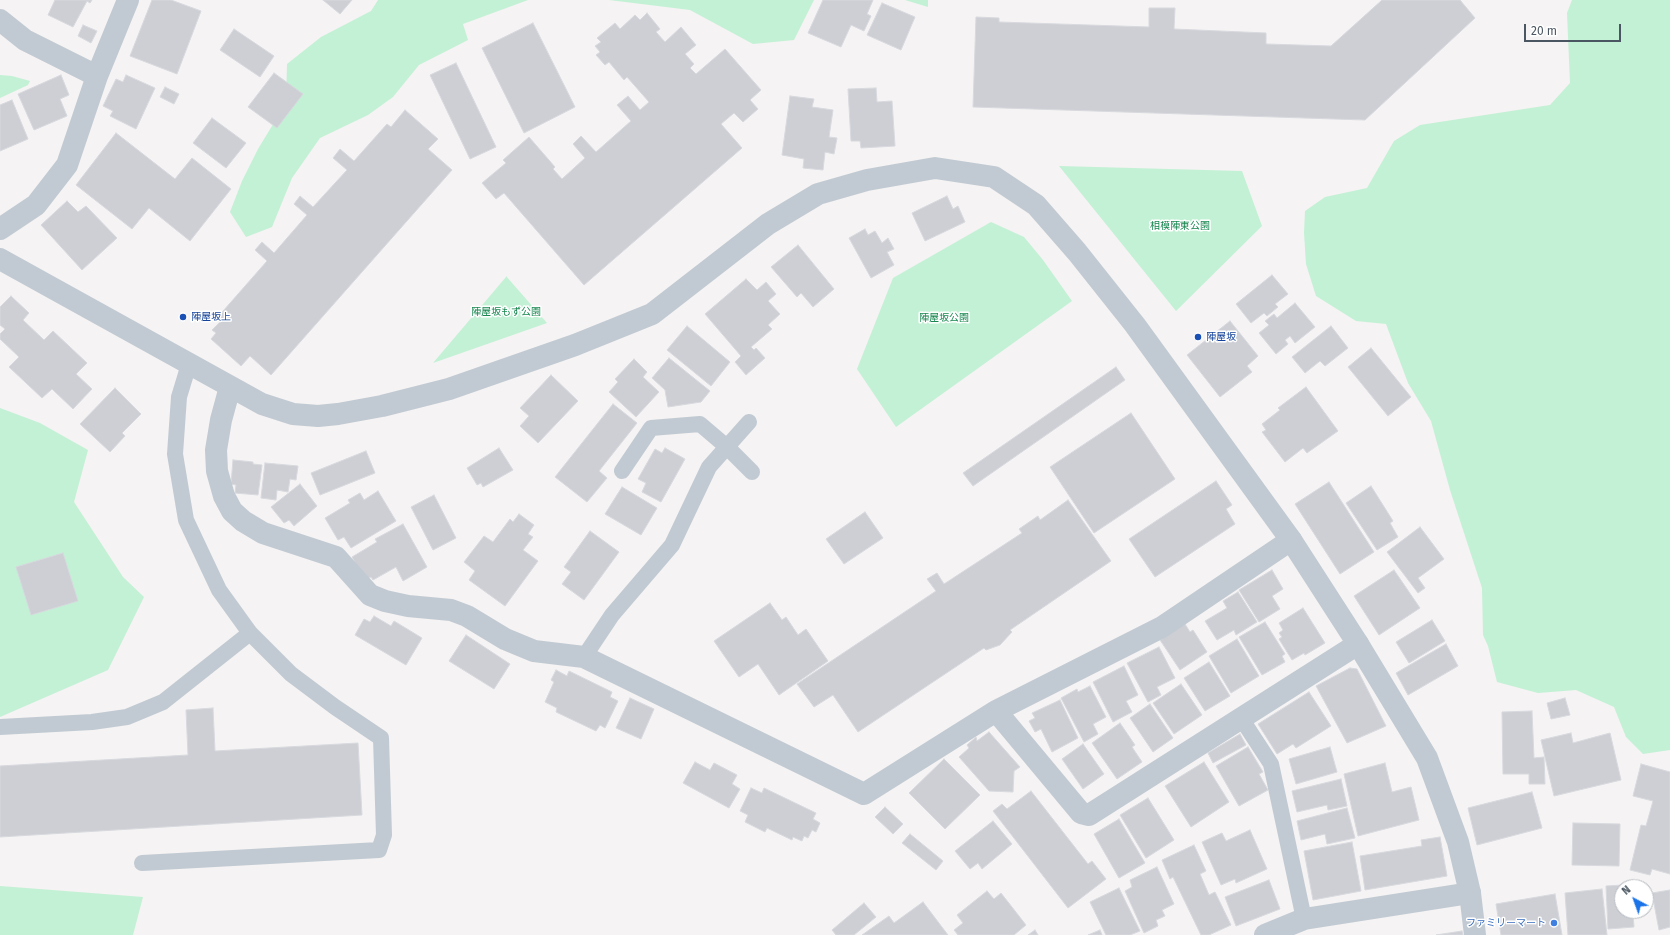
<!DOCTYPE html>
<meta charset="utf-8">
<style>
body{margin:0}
#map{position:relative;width:1670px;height:935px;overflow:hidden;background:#f5f3f3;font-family:"Fira Sans",sans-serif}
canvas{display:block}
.north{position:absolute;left:1614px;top:879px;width:40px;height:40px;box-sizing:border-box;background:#fff;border:1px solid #b7bbc0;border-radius:50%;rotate:319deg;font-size:11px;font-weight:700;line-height:16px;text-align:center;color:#4a5661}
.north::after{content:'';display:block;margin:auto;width:14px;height:18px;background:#1a73e8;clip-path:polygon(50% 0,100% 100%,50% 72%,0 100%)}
.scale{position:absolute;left:1524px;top:24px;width:97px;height:18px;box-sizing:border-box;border:2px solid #4a5661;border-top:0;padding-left:5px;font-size:12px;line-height:14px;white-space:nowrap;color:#4a5661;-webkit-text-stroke:3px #fff;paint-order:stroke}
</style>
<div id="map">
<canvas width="1670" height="935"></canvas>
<div class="north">N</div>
<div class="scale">20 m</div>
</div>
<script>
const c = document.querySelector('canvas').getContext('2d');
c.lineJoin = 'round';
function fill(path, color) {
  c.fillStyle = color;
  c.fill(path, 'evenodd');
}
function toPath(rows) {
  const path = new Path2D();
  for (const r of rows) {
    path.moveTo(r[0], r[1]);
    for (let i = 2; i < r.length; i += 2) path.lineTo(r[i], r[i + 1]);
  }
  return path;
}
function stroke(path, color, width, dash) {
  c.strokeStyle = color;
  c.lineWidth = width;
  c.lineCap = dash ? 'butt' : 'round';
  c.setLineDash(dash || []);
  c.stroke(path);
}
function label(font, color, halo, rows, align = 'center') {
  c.font = font + ' "Fira Sans","Noto Sans JP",sans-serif';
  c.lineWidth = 3;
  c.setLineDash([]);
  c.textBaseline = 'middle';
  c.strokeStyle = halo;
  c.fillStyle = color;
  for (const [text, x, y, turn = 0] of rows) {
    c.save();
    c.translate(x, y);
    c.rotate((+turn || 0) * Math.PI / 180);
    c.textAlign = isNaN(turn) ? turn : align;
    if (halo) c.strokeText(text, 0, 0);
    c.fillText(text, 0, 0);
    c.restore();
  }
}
const green = toPath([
 [378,0,528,0,463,24,468,40,419,65,393,97,368,115,320,138,292,178,272,227,246,237,230,212,242,181,258,149,286,103,287,64,321,37,371,11],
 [609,0,814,0,794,40,753,44,690,10],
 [905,0,928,0,928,7],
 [1572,0,1670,0,1670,750,1643,754,1626,737,1614,707,1576,690,1538,693,1497,682,1488,646,1483,635,1482,588,1450,490,1431,421,1408,383,1386,324,1356,321,1316,296,1306,264,1304,233,1305,211,1325,197,1367,188,1394,141,1420,125,1550,105,1570,83,1567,13],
 [0,75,12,76,30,81,28,85,0,98],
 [1059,166,1242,171,1262,226,1176,311],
 [991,222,1024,237,1043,260,1072,301,896,427,857,369,893,278],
 [506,276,547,323,433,363,506,277],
 [0,408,40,423,88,450,74,502,123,577,144,597,108,670,0,717],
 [0,886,143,897,133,935,0,935]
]);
const building = toPath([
 [55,0,92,0,90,3,87,1,73,27,48,15,55,0],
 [152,0,171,0,201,11,177,74,130,56,152,0],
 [323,0,352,0,340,14,323,0],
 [823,0,873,0,867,14,871,16,864,31,851,25,841,47,808,33,823,0],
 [1382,0,1460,0,1475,18,1365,120,973,107,976,17,999,18,999,22,1149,27,1149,8,1175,8,1174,29,1266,33,1266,44,1331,46,1382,0],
 [882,3,915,17,901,50,867,35,882,3],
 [647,13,660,29,656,32,665,42,681,27,696,45,685,54,694,64,690,68,696,74,725,49,761,90,750,100,758,109,743,122,734,113,721,124,742,148,584,285,504,193,496,199,482,183,506,163,503,160,529,137,555,167,553,169,562,179,585,158,573,144,581,136,596,152,631,121,617,105,628,96,640,110,649,102,627,77,624,80,609,62,605,65,596,55,600,52,595,46,601,42,597,38,615,23,620,29,635,15,640,20,647,13],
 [533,23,575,107,524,133,482,48,533,23],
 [83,25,97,31,91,43,78,36,83,25],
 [234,29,274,56,260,77,220,50,234,29],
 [456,63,496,147,470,159,430,75,456,63],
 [274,73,303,94,277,128,248,107,274,73],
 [61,75,69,95,60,99,67,116,34,130,18,94,61,75],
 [126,75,155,88,136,129,110,116,113,111,103,106,116,79,123,82,126,75],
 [165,87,179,94,174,104,160,97,165,87],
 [876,88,877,102,892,101,895,146,861,148,860,141,851,141,848,89,876,88],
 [790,96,814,99,812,107,833,110,829,137,837,138,834,154,825,152,823,170,803,168,804,159,782,155,790,96],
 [12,100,28,139,0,151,0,105,12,100],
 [405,110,438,139,428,149,452,170,271,375,250,356,241,366,211,339,216,333,212,330,220,322,216,319,267,261,255,250,262,242,274,253,307,215,294,204,300,196,313,207,347,170,333,158,340,149,354,161,387,124,391,127,405,110],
 [212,118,246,143,226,168,193,143,212,118],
 [116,133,175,179,192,158,231,189,190,241,149,208,132,229,76,185,116,133],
 [947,196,953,209,958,206,965,222,925,241,912,213,947,196],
 [67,201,78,212,86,206,117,238,82,270,41,225,67,201],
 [865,229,868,235,875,231,882,243,888,238,894,249,887,252,894,265,871,278,849,238,865,229],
 [798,245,834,289,813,307,801,293,797,297,771,267,798,245],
 [1272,275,1288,294,1275,304,1278,307,1267,316,1264,313,1251,323,1236,304,1272,275],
 [746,279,757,290,766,282,776,294,768,301,780,314,768,325,772,329,751,347,754,350,756,348,765,358,746,375,735,362,741,356,705,314,746,279],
 [11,296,29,313,23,320,44,340,53,331,87,363,76,374,92,389,73,409,52,389,42,398,9,367,19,357,0,339,0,334,5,329,0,325,0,307,11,296],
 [1295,303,1315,327,1295,343,1290,336,1285,340,1288,344,1276,354,1259,333,1269,325,1265,321,1274,314,1277,318,1295,303],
 [1230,321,1258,356,1247,366,1252,372,1220,397,1187,355,1230,321],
 [687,326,730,362,711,386,667,350,687,326],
 [1331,326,1348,348,1325,366,1320,361,1305,373,1292,357,1331,326],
 [1371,348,1411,397,1388,416,1348,367,1371,348],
 [669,358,710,391,701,402,668,407,665,390,652,378,669,358],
 [634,359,647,372,643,377,659,392,636,417,609,392,618,382,615,379,634,359],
 [1116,367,1125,380,973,486,963,473,1116,367],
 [551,375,578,401,538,443,520,426,529,416,520,408,551,375],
 [1306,387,1338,431,1307,453,1303,448,1285,462,1262,432,1266,430,1262,424,1280,410,1278,408,1306,387],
 [115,388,141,414,122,433,125,436,110,452,80,424,115,388],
 [613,404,637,423,599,471,607,478,587,502,555,477,613,404],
 [1131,413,1175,479,1094,533,1050,467,1131,413],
 [499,448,513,470,483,487,481,483,477,485,467,468,499,448],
 [665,448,685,459,661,502,642,492,646,483,638,479,655,449,662,453,665,448],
 [366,451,375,473,320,495,311,473,366,451],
 [233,460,253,462,253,464,262,465,258,495,235,493,236,485,231,484,233,460],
 [265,463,298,466,296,480,290,479,288,492,277,490,276,500,261,498,265,463],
 [1216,481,1232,505,1226,509,1235,524,1155,577,1129,539,1216,481],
 [1329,482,1374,552,1340,574,1295,504,1329,482],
 [300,484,317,506,294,526,289,520,284,523,271,507,300,484],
 [1371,486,1393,521,1390,523,1398,537,1377,550,1346,503,1371,486],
 [622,487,657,508,641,535,605,514,622,487],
 [378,491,396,521,351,548,344,537,338,540,325,518,350,503,348,500,360,493,364,500,378,491],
 [434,495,456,538,433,550,411,507,434,495],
 [1068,500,1111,561,1010,630,1012,632,1000,645,986,650,984,648,858,732,833,695,814,707,797,684,936,591,927,579,937,573,944,584,1022,533,1019,529,1038,516,1040,520,1068,500],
 [865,512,883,538,844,564,826,539,865,512],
 [519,514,534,525,528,534,533,537,523,550,538,561,505,606,469,580,475,571,464,562,484,536,493,542,510,519,513,522,519,514],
 [403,524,427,567,403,581,396,567,373,580,371,577,365,580,352,557,377,542,375,539,403,524],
 [1420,527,1444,559,1418,578,1425,588,1418,593,1387,552,1420,527],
 [590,531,619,552,584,600,562,584,571,572,564,567,590,531],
 [63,553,78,601,31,615,16,567,63,553],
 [1272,570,1283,589,1272,596,1280,609,1259,622,1239,590,1272,570],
 [1394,570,1420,608,1379,635,1354,596,1394,570],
 [1238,592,1257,622,1236,635,1234,630,1217,640,1205,621,1227,608,1223,601,1238,592],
 [770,603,782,620,786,617,798,635,806,629,828,661,779,695,758,664,739,677,714,641,770,603],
 [1303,608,1325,643,1305,655,1304,653,1292,660,1279,639,1282,637,1279,633,1283,630,1279,623,1303,608],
 [374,616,391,626,394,621,422,638,406,665,355,635,364,619,370,622,374,616],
 [1432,620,1445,641,1409,663,1396,642,1432,620],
 [1265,622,1285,654,1282,656,1285,662,1262,675,1239,637,1265,622],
 [1185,624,1190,632,1193,630,1207,652,1180,670,1160,640,1185,624],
 [466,635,510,664,494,689,449,661,466,635],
 [1237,639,1259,676,1231,693,1209,656,1237,639],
 [1446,644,1458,666,1408,695,1396,673,1446,644],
 [1159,647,1175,678,1157,687,1161,695,1148,702,1127,663,1159,647],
 [1209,662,1230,696,1205,711,1184,678,1209,662],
 [1124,666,1138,695,1126,701,1132,712,1113,722,1093,682,1124,666],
 [1350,668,1357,669,1386,726,1347,743,1316,686,1350,668],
 [556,670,567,676,569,671,612,692,610,697,618,701,605,728,600,725,596,731,556,712,557,708,545,702,554,682,551,680,556,670],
 [1181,684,1202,715,1174,734,1153,703,1181,684],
 [1090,686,1106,717,1093,724,1098,734,1084,742,1061,698,1077,689,1078,692,1090,686],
 [1309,692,1331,726,1296,748,1293,744,1277,754,1258,724,1309,692],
 [630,698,654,709,641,739,616,728,630,698],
 [1565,698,1570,715,1551,719,1547,703,1565,698],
 [1060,700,1078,738,1052,752,1041,729,1035,732,1029,721,1035,718,1032,713,1060,700],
 [1150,704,1173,738,1153,752,1130,718,1150,704],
 [213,708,215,751,358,743,362,815,0,837,0,766,188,755,186,710,213,708],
 [1532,711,1534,758,1544,757,1545,784,1529,784,1529,774,1503,774,1502,712,1532,711],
 [1120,723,1135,745,1132,747,1142,762,1117,779,1092,743,1120,723],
 [989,732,1020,767,1014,771,1013,792,989,791,959,757,969,748,967,745,976,737,977,741,989,732],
 [1571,733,1573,743,1610,733,1621,780,1554,796,1541,740,1571,733],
 [1240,734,1246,745,1213,763,1208,753,1240,734],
 [1083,744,1104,774,1083,789,1062,759,1083,744],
 [1248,747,1263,772,1259,774,1268,790,1239,806,1216,766,1248,747],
 [1330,747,1337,772,1296,784,1289,759,1330,747],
 [944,759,980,795,945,829,909,793,944,759],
 [695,762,710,770,714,763,737,775,732,784,740,789,729,808,683,783,695,762],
 [1204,762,1229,802,1191,827,1165,786,1204,762],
 [1385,763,1392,792,1411,787,1419,820,1358,836,1344,774,1385,763],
 [1641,764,1670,772,1670,874,1652,869,1650,875,1630,870,1641,825,1646,826,1653,801,1633,796,1641,764],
 [1341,779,1347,806,1328,810,1327,805,1297,812,1292,791,1341,779],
 [751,788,762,793,764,788,816,813,813,819,820,823,816,832,812,830,808,838,804,836,802,841,793,837,792,840,767,828,765,832,745,822,748,815,740,811,751,788],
 [1031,791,1088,864,1092,861,1106,879,1068,908,993,811,1002,804,1007,809,1031,791],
 [1532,792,1542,828,1477,845,1468,808,1532,792],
 [1148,798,1174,840,1146,858,1120,815,1148,798],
 [885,807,903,824,893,834,875,817,885,807],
 [1347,808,1355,838,1327,844,1325,834,1301,840,1297,821,1347,808],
 [1119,819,1145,863,1119,878,1094,834,1119,819],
 [993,821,1012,844,982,869,978,863,970,869,955,851,993,821],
 [1573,823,1620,824,1619,866,1572,865,1573,823],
 [1250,830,1267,869,1236,883,1235,879,1221,885,1202,842,1222,833,1226,841,1250,830],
 [910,834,943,861,936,870,902,843,910,834],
 [1440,837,1447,876,1365,890,1360,856,1422,846,1421,840,1440,837],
 [1352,842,1361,891,1313,900,1304,851,1352,842],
 [1194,845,1206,871,1200,874,1209,895,1215,892,1231,925,1209,935,1201,935,1173,877,1170,879,1162,860,1194,845],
 [1157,867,1174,904,1162,910,1165,916,1156,920,1158,926,1144,933,1125,891,1132,887,1130,880,1157,867],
 [1269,880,1280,909,1236,926,1225,897,1269,880],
 [1641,884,1641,887,1622,887,1622,911,1642,911,1642,913,1633,914,1634,927,1608,929,1606,886,1641,884],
 [1119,888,1140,931,1130,935,1106,935,1090,902,1119,888],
 [1602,889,1607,935,1568,935,1565,893,1602,889],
 [1670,890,1670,927,1659,930,1652,893,1670,890],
 [987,891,994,899,1001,893,1026,925,1014,935,958,935,954,930,963,923,957,915,987,891],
 [1555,894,1562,935,1501,935,1496,904,1555,894],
 [923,902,948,935,862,935,889,916,894,923,923,902],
 [864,903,876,917,854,935,836,935,832,930,864,903],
 [1035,930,1038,935,1028,935,1035,930],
 [1100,930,1102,935,1088,935,1100,930],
 [1462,931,1463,935,1436,935,1462,931]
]);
const service = toPath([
 [622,471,651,428,700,424,727,447,752,472],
 [584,657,612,615,672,545,709,467,749,422],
 [1241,718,1271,764,1304,919],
 [0,727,92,722,127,717,163,702,250,633],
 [142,863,379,850,384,835,381,738,335,707,291,674,250,633,219,590,186,520,175,454,179,397,189,364]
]);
const minor = toPath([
 [0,20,25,40,97,76],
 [0,229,36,205,67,165,97,76,128,0],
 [230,387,221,420,216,450,217,471,224,496,232,511,243,521,263,533,336,557,370,595,385,601,408,606,451,610,467,616,505,639,534,651,584,657,864,794,996,711,1162,627,1291,540],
 [996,711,1081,813,1089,815,1358,644],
 [1265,935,1304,919,1470,893]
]);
const tertiary = toPath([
 [0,259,262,404,293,414,318,416,338,414,382,406,449,389,575,345,652,314,768,224,818,194,867,180,935,168,994,177,1036,205,1077,252,1135,325,1291,540,1358,644,1427,758,1458,842,1470,893,1475,935]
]);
const markers = [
 [183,317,4,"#1a4fb4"],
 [1198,337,4,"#1a4fb4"],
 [1554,923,4,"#3f7fe0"]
];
const parkNames = [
 ["相模陣東公園",1180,226],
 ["陣屋坂もず公園",506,312],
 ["陣屋坂公園",944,318]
];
const transitNames = [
 ["陣屋坂上",191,317],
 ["陣屋坂",1206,337]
];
const shopNames = [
 ["ファミリーマート",1546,923]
];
fill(green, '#c3f1d5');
fill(building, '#cdcfd5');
stroke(building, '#d7d9de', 1);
stroke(service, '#c1cad2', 16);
stroke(minor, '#c1cad2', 22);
stroke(tertiary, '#c1cad2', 22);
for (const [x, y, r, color] of markers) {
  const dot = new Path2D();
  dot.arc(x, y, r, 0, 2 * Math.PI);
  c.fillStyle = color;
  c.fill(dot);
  stroke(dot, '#fff', 1.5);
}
label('10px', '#17864f', '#fff', parkNames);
label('10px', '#164399', '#fff', transitNames, 'left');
label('10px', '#366cbe', '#fff', shopNames, 'right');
</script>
